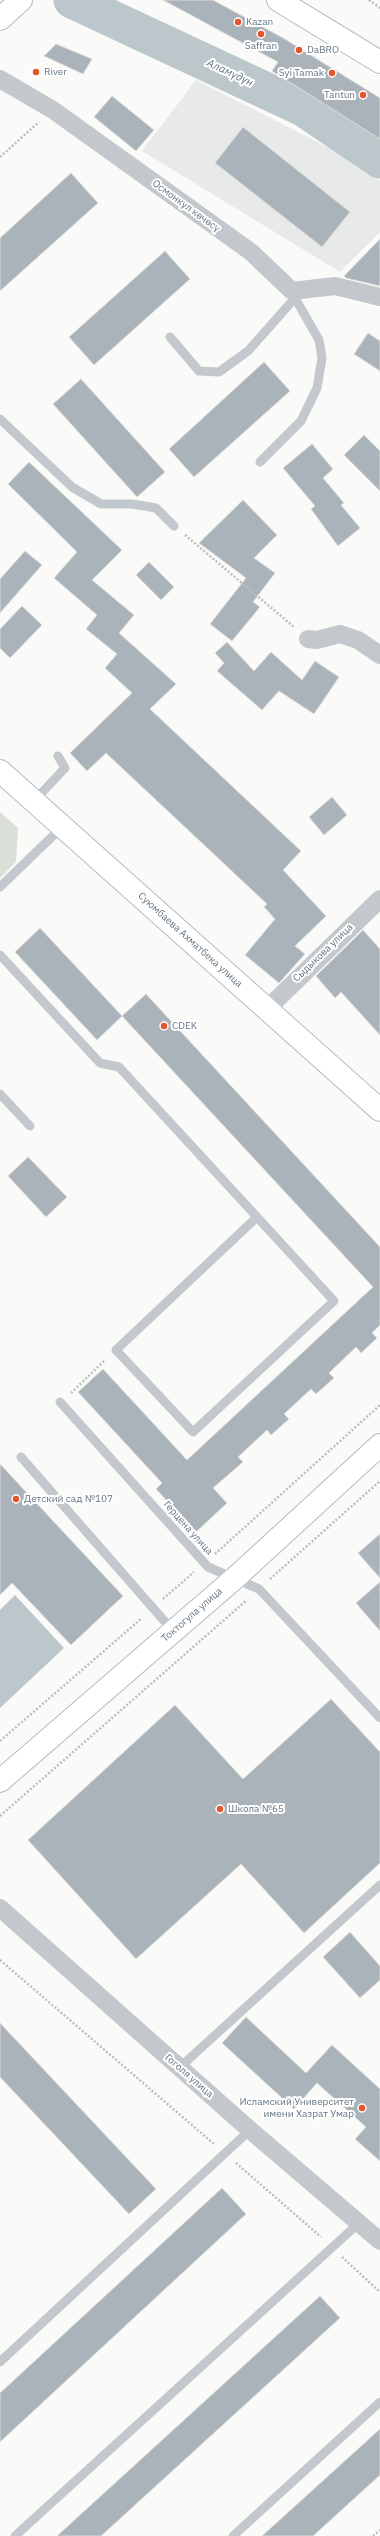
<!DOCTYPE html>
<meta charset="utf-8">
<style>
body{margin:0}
canvas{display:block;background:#fafaf8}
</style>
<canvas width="380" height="2536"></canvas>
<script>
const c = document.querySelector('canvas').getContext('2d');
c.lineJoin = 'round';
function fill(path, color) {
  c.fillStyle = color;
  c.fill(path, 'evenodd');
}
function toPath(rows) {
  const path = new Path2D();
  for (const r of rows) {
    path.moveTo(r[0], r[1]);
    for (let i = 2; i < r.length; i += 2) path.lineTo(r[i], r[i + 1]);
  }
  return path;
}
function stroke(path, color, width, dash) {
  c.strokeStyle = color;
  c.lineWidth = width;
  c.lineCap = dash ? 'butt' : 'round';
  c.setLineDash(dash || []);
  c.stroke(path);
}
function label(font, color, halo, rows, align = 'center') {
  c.font = font + ' "IBM Plex Sans",sans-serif';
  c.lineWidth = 4;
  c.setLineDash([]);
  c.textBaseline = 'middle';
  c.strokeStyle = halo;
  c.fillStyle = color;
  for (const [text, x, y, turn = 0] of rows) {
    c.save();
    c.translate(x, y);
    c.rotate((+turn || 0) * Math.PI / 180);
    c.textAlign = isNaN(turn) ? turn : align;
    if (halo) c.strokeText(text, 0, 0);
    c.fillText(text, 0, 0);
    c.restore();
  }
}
const built = toPath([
 [196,80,341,154,380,181,380,232,340,272,142,151]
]);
const green = toPath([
 [0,812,18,828,16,862,0,878]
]);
const water = toPath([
 [15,1595,64,1648,0,1708,0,1610]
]);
const stream = toPath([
 [85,6,91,0]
]);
const river = toPath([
 [72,0,303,108,380,160]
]);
const building = toPath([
 [163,0,213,0,283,38,380,98,380,139,272,71,278,62,163,0],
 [56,44,92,59,83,74,44,56,56,44],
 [112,96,154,130,136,151,94,117,112,96],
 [243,127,350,212,322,247,215,163,243,127],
 [71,173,98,203,0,291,0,238,71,173],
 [380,239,380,286,346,278,344,276,380,239],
 [165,251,190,279,94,365,69,337,165,251],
 [368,333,380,341,380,371,354,354,368,333],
 [264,362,290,391,194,477,169,449,264,362],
 [81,379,165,472,137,497,53,404,81,379],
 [364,435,380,451,380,491,344,455,364,435],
 [312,444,333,469,323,478,344,503,341,505,360,528,338,546,311,509,315,506,283,468,312,444],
 [29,462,122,550,92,580,134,615,119,633,176,684,150,709,301,851,283,870,326,916,295,946,305,954,279,983,245,955,275,919,264,907,267,904,106,753,87,771,70,753,132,693,105,668,117,654,86,629,97,615,54,578,77,552,8,484,29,462],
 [243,500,277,535,254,558,275,573,253,602,260,607,232,641,210,624,246,578,199,543,243,500],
 [25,551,42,565,0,613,0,579,25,551],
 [149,562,174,587,161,600,136,575,149,562],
 [22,606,42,625,10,658,0,648,0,629,22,606],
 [227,642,254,671,271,652,302,680,315,661,339,677,314,714,279,691,262,710,217,671,224,663,215,653,227,642],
 [332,797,347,815,324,835,309,817,332,797],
 [40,928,122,1016,97,1040,15,952,40,928],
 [363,930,380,949,380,1035,341,992,335,998,316,976,363,930],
 [146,994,380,1247,380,1325,372,1333,377,1338,361,1353,356,1347,329,1373,334,1378,316,1394,311,1389,284,1414,289,1419,271,1435,267,1430,238,1457,243,1462,213,1488,227,1503,196,1532,156,1489,162,1483,78,1392,103,1369,187,1460,373,1287,122,1016,146,994],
 [28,1157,67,1197,46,1217,8,1176,28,1157],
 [0,1464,123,1596,71,1645,12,1583,0,1595,0,1464],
 [380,1534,380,1578,358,1553,380,1534],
 [380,1582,380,1631,356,1603,380,1582],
 [331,1699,380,1752,380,1863,304,1933,241,1864,136,1959,28,1840,175,1705,243,1779,331,1699],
 [350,1932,380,1966,380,1980,360,1998,323,1957,350,1932],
 [246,2017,306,2073,332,2045,380,2089,380,2161,355,2139,366,2127,317,2083,294,2109,222,2043,246,2017],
 [0,2023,156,2189,129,2214,0,2077,0,2023],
 [222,2188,246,2214,0,2442,0,2393,222,2188],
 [320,2296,340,2318,101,2536,57,2536,320,2296],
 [380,2429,380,2475,313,2536,262,2536,380,2429]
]);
const path = toPath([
 [369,0,380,8],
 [0,157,39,122],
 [185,535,294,627],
 [71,1393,105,1360],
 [215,1554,380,1405],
 [270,1579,380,1481],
 [163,1599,194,1572],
 [0,1741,142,1618],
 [0,1816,247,1600],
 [0,1960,214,2144],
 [236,2163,321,2237],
 [342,2257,380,2292],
 [373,2536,380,2530]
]);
const lane = toPath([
 [170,337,199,371,219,372,248,351,295,298,293,293],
 [0,419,72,487,101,504,132,504,156,508,174,526],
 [260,462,301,421,317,388,322,358,319,340,295,298],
 [34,801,65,768,58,756],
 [0,887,62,827],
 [0,955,100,1063,119,1067,257,1217,334,1301,193,1432,116,1350,257,1217],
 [0,1094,30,1126],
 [60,1402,208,1567,259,1589,380,1718],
 [21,1457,173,1631],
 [179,2068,380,1885],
 [0,2362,250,2130],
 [15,2536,359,2223],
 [233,2536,380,2402]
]);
const street = toPath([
 [0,79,53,110,251,252,292,291,335,286,380,297],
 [308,639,317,640,340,634,358,640,380,655],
 [267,1009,380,899],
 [0,1908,250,2130,380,2241]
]);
const secondary = toPath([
 [278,0,380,62],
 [0,771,380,1110],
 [0,1781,235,1578,380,1445]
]);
const primary = toPath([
 [0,19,21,0]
]);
const markers = [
 [238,22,4,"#e4572e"],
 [261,34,4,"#e4572e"],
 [299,50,4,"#e4572e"],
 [36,72,4,"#e4572e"],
 [332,73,4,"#e4572e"],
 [363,95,4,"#e4572e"],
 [164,1026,4,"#e4572e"],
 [16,1499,4,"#e4572e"],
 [220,1809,4,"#e4572e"],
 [362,2108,4,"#e4572e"]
];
const poiNames = [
 ["Kazan",246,22],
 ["Saffran",261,46,"center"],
 ["DaBRO",307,50],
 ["River",44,72],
 ["Syi Tamak",324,73,"right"],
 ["Tantun",355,95,"right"],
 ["CDEK",172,1026],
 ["Детский сад №107",24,1499],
 ["Школа №65",228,1809],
 ["Исламский Университет",354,2102,"right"],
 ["имени Хазрат Умар",354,2114,"right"]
];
const streetNames = [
 ["Осмонкул көчөсү",186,206,36],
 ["Суюмбаева Ахматбека улица",190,940,42],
 ["Сыдыкова улица",323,953,-44],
 ["Герцена улица",188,1528,48],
 ["Токтогула улица",192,1615,-41],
 ["Гоголя улица",189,2076,41]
];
const waterNames = [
 ["Аламүдүн",230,73,25]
];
fill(built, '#e8e9e9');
fill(green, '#dadfd7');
fill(water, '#bbc7cb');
stroke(stream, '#bbc7cb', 6);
stroke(river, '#bbc7cb', 37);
fill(building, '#aab3b9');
stroke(building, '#dcdcda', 1);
stroke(secondary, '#b3babf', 24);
stroke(primary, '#b5babe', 24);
stroke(path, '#bbbfc2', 2.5, [2, 2]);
stroke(lane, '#c3c8cc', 9);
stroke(street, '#c3c8cc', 18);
stroke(secondary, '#fff', 22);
stroke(primary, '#fff', 22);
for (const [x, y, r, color] of markers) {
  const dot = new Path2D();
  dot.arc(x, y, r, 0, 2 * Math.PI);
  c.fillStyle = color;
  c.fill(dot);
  stroke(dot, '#fff', 1.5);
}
label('10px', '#657683', '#fff', poiNames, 'left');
label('10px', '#657683', '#fff', streetNames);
label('italic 11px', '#60757c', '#fff', waterNames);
</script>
